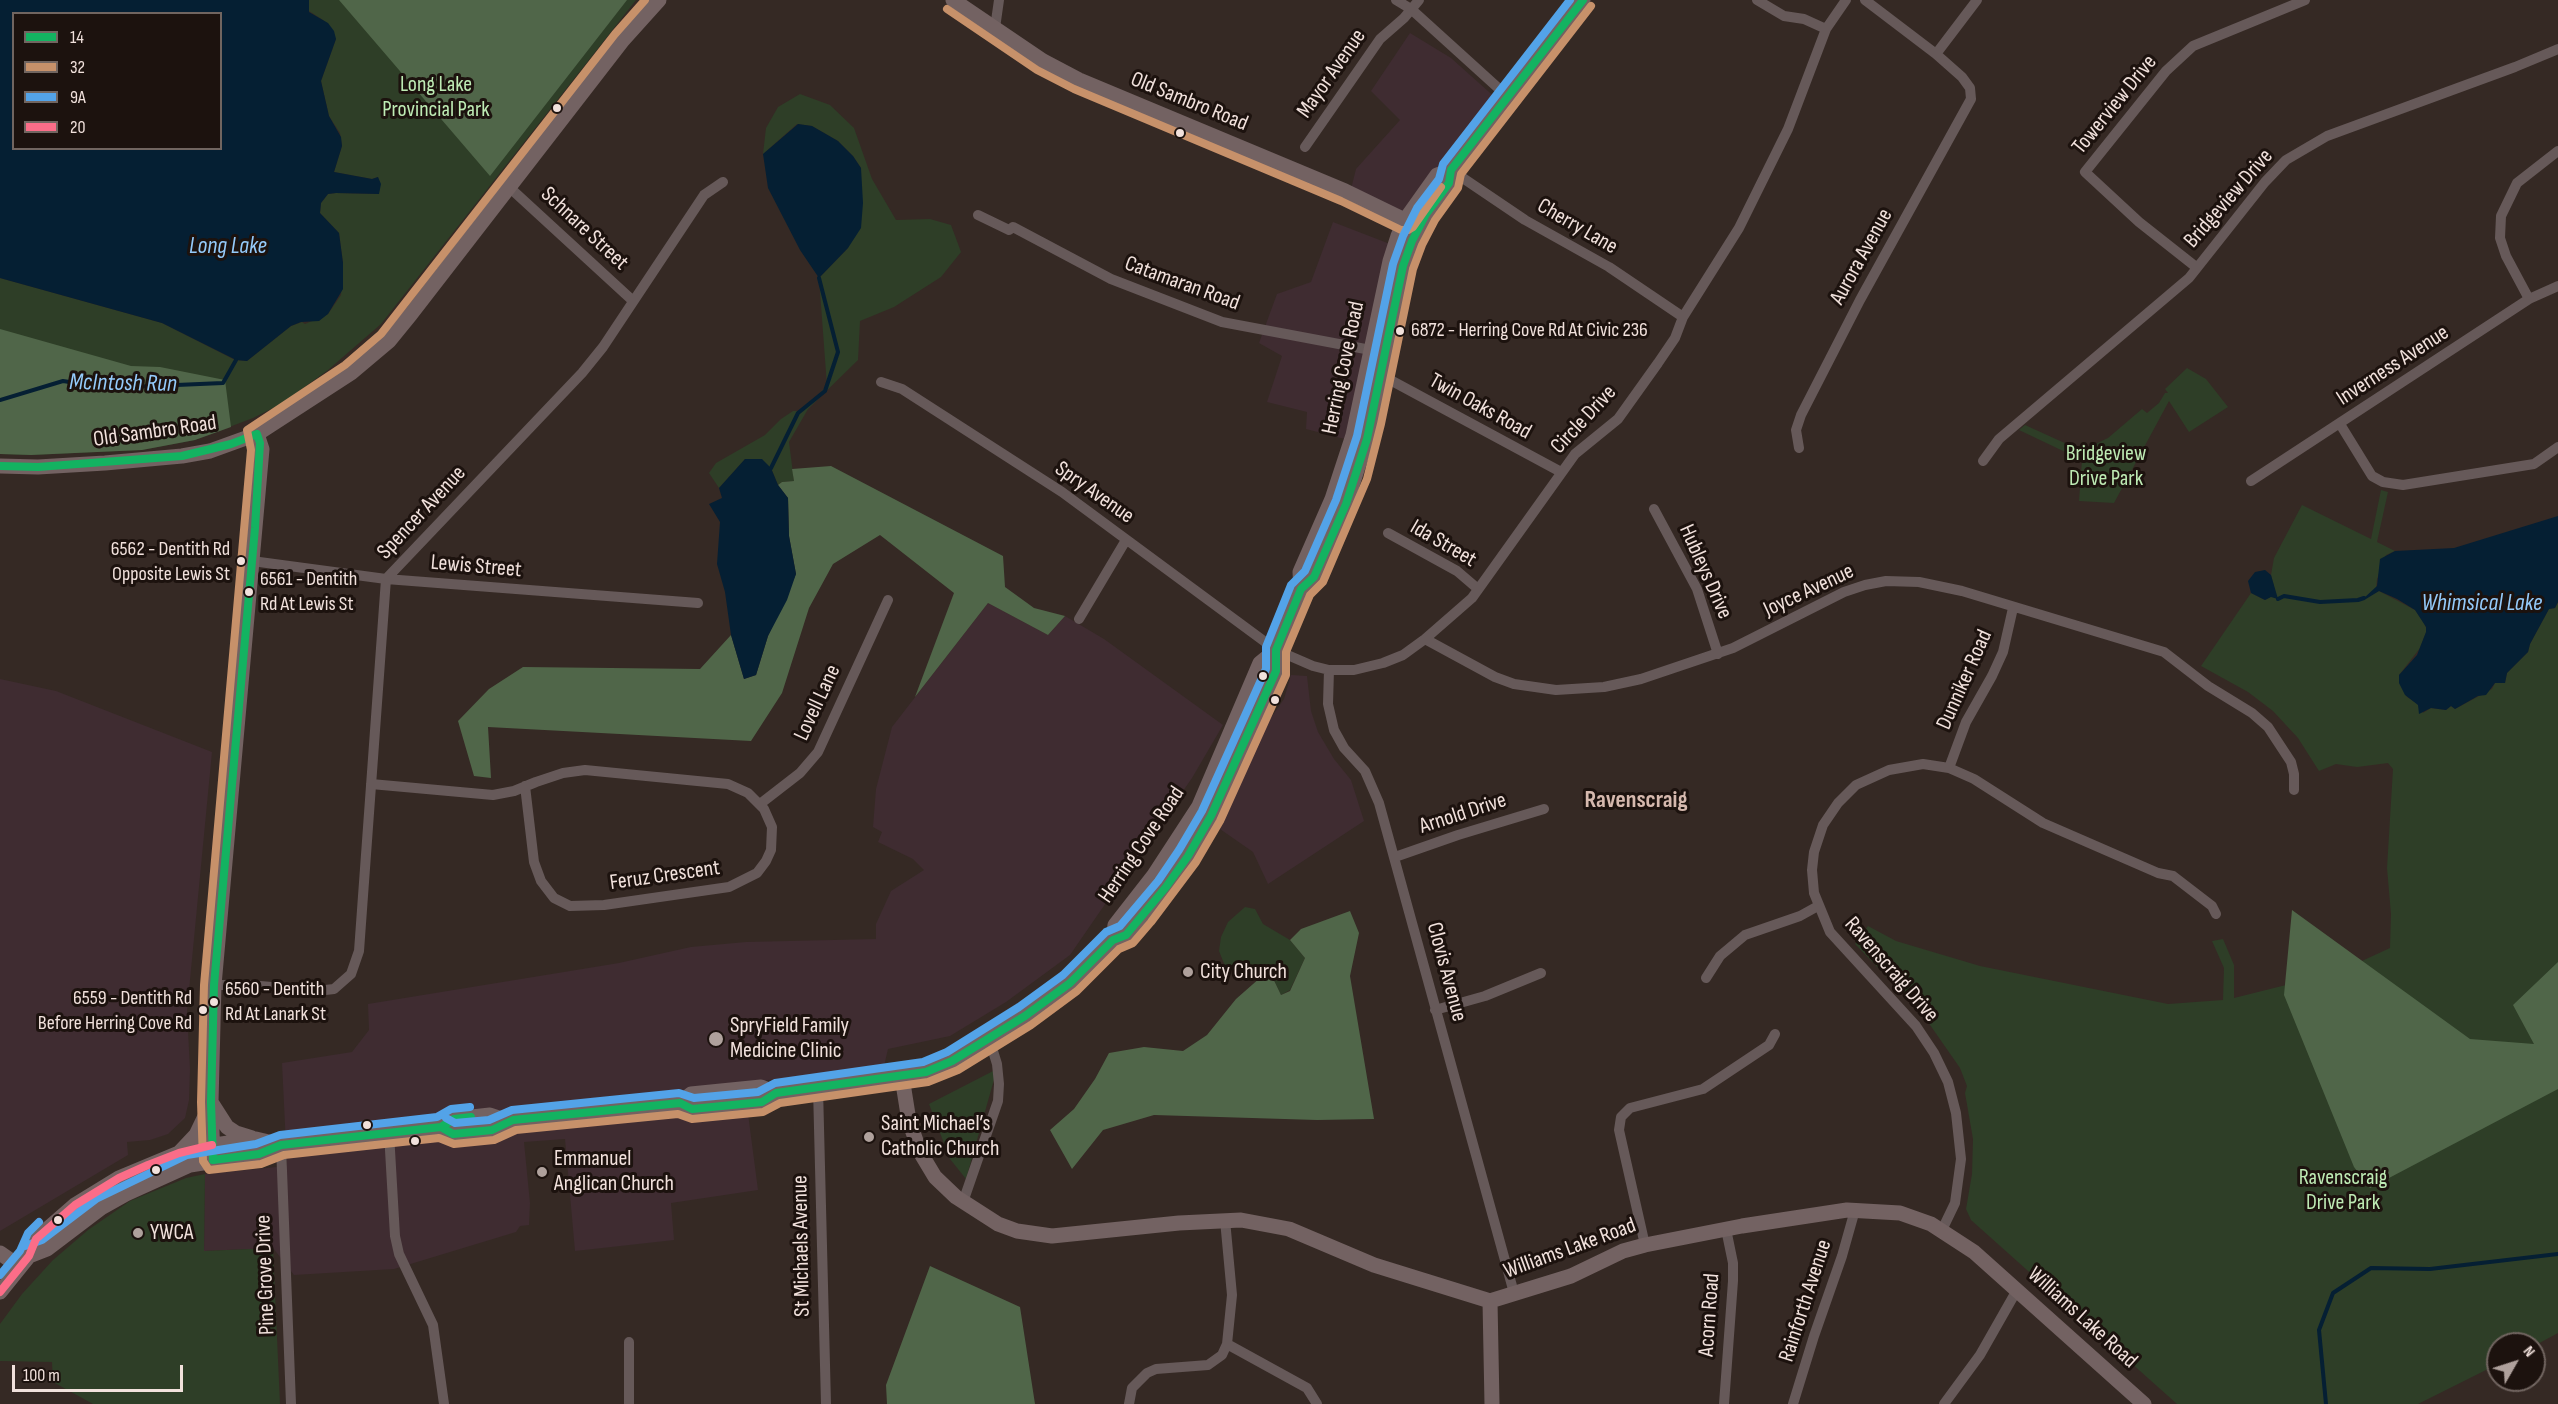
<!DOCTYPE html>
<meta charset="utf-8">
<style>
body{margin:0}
#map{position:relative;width:2558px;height:1404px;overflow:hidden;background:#352924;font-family:"Sofia Sans Condensed",sans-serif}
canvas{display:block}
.legend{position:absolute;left:12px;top:12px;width:210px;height:138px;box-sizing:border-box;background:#1c120e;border:2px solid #716560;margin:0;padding:8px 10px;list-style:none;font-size:18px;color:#f1e1dc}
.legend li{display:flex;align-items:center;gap:12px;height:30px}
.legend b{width:30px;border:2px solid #716560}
.north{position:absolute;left:2486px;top:1332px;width:60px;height:60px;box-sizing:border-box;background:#1c120e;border:2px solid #716560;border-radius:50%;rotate:51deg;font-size:16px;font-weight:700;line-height:24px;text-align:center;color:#f1e1dc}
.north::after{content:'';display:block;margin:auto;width:21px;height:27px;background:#afa19c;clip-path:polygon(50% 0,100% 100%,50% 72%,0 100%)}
.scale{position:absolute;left:12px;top:1365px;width:171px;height:27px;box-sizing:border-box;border:3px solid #f1e1dc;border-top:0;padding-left:8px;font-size:18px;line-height:21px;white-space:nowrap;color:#f1e1dc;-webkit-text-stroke:4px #1c120e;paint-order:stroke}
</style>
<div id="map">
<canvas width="2558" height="1404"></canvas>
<ul class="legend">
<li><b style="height:8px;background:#13b361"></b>14</li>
<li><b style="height:8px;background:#c7916a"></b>32</li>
<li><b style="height:8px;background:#53a3e8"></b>9A</li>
<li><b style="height:8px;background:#fb6d88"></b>20</li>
</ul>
<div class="north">N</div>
<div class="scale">100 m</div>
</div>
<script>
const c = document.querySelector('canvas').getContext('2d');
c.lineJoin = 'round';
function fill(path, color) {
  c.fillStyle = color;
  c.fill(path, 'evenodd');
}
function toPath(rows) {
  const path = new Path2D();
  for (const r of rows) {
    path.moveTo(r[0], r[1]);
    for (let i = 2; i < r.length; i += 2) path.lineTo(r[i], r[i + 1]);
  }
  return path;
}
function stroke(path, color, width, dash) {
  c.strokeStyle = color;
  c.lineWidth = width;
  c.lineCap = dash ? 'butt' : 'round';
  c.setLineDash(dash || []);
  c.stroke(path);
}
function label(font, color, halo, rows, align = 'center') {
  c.font = font + ' "Sofia Sans Condensed",sans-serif';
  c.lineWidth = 6;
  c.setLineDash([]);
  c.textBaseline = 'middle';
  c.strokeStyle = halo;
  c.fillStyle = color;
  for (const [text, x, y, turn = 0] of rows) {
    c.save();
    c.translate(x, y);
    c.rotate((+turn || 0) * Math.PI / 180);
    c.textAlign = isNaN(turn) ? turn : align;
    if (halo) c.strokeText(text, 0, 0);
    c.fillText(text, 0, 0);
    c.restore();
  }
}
const commercial = toPath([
 [1410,33,1451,58,1498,100,1412,224,1349,197,1356,169,1400,120,1371,91],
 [1333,222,1390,244,1345,439,1306,429,1307,412,1267,402,1282,356,1259,343,1277,294,1311,282],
 [988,603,1048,635,1065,616,1104,639,1223,725,1192,778,1070,955,1006,1002,950,1036,888,1049,884,1066,744,1083,758,1190,671,1203,674,1240,575,1251,565,1139,524,1142,530,1203,529,1225,520,1226,516,1232,394,1269,294,1275,273,1248,204,1251,205,1174,287,1166,282,1063,352,1052,369,1030,368,1004,619,963,691,947,746,942,876,939,876,924,891,891,924,870,913,859,878,842,882,832,873,827,876,789,892,727],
 [1291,675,1307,676,1311,711,1318,732,1334,759,1351,780,1364,821,1268,884,1253,852,1220,829,1264,728,1284,699],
 [0,679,56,691,212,752,187,1011,190,1069,189,1100,185,1118,168,1134,150,1140,127,1142,128,1155,0,1231]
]);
const green = toPath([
 [309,0,636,0,381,324,328,370,281,404,253,418,195,440,142,450,31,455,0,454,0,278,162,323,235,360,247,361,291,326,302,322,305,324,328,314,341,295,343,263,339,233,320,213,321,203,328,194,336,193,379,194,378,177,372,179,334,172,342,146,340,133,329,116,321,81,336,39,323,20,309,11],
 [800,94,830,105,854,128,872,179,896,220,930,219,951,225,961,252,941,277,894,307,860,321,858,360,808,409,789,442,794,481,782,482,778,485,771,468,745,459,719,488,709,473,716,463,765,435,781,419,793,411,802,411,827,386,819,278,848,248,861,185,861,168,853,156,838,141,812,126,797,124,763,154,766,128,778,107],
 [2187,368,2206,379,2228,407,2189,432,2169,401,2114,503,2079,501,2082,460,2019,430,2025,425,2069,445,2087,448,2108,438,2142,409,2147,413,2159,403,2165,393,2168,393,2165,389],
 [2381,490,2388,492,2377,542,2395,551,2386,555,2377,579,2376,588,2365,598,2379,591,2415,610,2423,621,2427,630,2420,648,2399,675,2407,697,2417,703,2423,713,2431,708,2446,710,2451,706,2455,709,2492,689,2495,683,2505,683,2507,673,2528,652,2530,644,2549,609,2555,608,2558,602,2558,1333,2534,1346,2498,1344,2498,1364,2418,1404,2177,1404,1971,1220,1966,1209,1972,1174,1973,1139,1965,1093,1967,1086,1960,1068,1921,1012,1855,944,1868,926,1896,941,1980,966,2168,1004,2223,1000,2224,968,2212,941,2223,939,2234,965,2234,998,2338,972,2390,948,2391,914,2387,868,2393,769,2388,763,2357,767,2336,764,2319,771,2298,738,2273,711,2248,692,2201,666,2251,593,2265,600,2271,596,2277,599,2271,575,2274,558,2302,505,2371,539],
 [1245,907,1255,909,1263,924,1290,940,1305,958,1290,990,1281,995,1269,970,1253,976,1232,971,1225,966,1219,951,1221,937,1228,922],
 [997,1069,966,1179,950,1159,929,1104],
 [205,1174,204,1251,273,1248,280,1404,93,1404,53,1382,52,1362,0,1361,0,1324,22,1294,53,1260,88,1230,130,1201,186,1178]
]);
const forest = toPath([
 [339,0,627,0,490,176],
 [0,329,131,366,160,367,225,380,231,427,195,440,142,450,31,455,0,454],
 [831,466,1003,556,1005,587,1034,608,1065,616,1048,635,988,603,915,697,954,593,880,535,833,564,809,608,782,693,751,741,488,727,491,778,474,776,458,721,489,689,523,667,700,669,731,635,744,679,756,675,768,636,796,574,789,536,788,498,778,485,782,482,794,481,792,469],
 [2292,910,2470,1039,2534,1044,2513,1005,2558,962,2558,1089,2370,1188,2354,1167,2284,995],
 [1350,911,1359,933,1350,976,1374,1119,1317,1120,1154,1115,1103,1130,1072,1169,1050,1130,1074,1109,1095,1079,1109,1053,1144,1047,1183,1051,1207,1035,1236,999,1269,970,1281,995,1290,991,1305,958,1290,940,1301,929],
 [930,1266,1020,1307,1035,1404,887,1404,886,1385]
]);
const water = toPath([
 [0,0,309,0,309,12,328,23,334,31,336,39,321,81,329,116,341,137,342,146,334,172,372,179,378,177,381,184,379,194,336,193,328,194,321,203,320,213,339,233,343,263,343,289,328,314,319,321,301,322,291,326,247,361,236,360,162,323,0,278],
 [14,14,220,14,220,148,14,148],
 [798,124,812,126,838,141,853,156,861,168,863,203,861,228,848,248,819,278,800,250,768,188,763,154],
 [745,459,762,459,771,468,778,485,788,498,789,536,796,574,787,600,768,636,756,675,744,679,731,635,725,592,717,564,720,522,709,504,722,498,719,488],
 [2558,516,2558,602,2555,608,2549,609,2530,644,2528,652,2507,673,2505,683,2495,683,2486,695,2478,696,2455,709,2451,706,2446,710,2431,708,2419,714,2418,705,2405,695,2399,683,2399,675,2417,655,2426,632,2426,627,2415,610,2397,599,2379,591,2366,599,2364,598,2377,586,2380,559,2395,551,2454,548],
 [2265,570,2271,575,2278,599,2271,597,2265,600,2251,593,2248,581,2255,572]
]);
const stream = toPath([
 [0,400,63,381,107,388,223,383,236,360],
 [771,468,798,413,825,391,838,352,819,278],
 [2278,599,2284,596,2320,602,2358,600,2364,598],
 [2326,1404,2319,1330,2333,1293,2371,1268,2430,1269,2558,1254]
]);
const street = toPath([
 [1396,0,1411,9,1507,96],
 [1757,0,1784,16,1804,19,1826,29],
 [995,28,999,0],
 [1936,54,1977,0],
 [1305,147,1380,39,1404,18,1419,0],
 [1451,170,1525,220,1609,267,1683,317],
 [509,187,632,300],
 [978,215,1009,230,1013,227,1111,279,1222,322,1376,351],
 [2196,267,2139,222,2085,172,2166,71,2193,46,2305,0],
 [2529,299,2506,256,2500,238,2501,216,2517,183,2558,151],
 [1381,375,1561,472],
 [881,382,902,389,1062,492,1276,650,1313,666,1329,670,1354,670,1383,663,1403,655,1425,639,1472,598,1575,454,1618,419,1658,363,1675,338,1683,317,1739,228,1788,129,1826,29,1846,0],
 [2340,424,2372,476,2383,482,2403,485,2534,464,2558,447],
 [1799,448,1796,430,1801,415,1860,300,1971,99,1970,88,1962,77,1936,54,1865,0],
 [1983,461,1999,439,2189,278,2265,182,2286,160,2327,136,2515,67,2558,49],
 [2251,481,2529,299,2558,286],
 [1654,509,1697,589,1718,654],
 [1388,533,1457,571,1478,589],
 [252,561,386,579,698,603],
 [1079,619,1126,540],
 [1425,639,1495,677,1514,684,1556,690,1604,687,1641,679,1733,648,1844,592,1865,585,1886,581,1919,582,1962,591,2164,652,2208,686,2252,713,2268,727,2291,762,2294,774,2294,790],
 [1329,670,1328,704,1334,730,1344,748,1365,771,1379,803,1514,1293],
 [1949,768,1966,722,1992,676,2003,652,2013,608],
 [371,784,493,795,514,791,536,782,563,773,585,770,728,784,748,793,764,809,772,827,771,850,766,861,757,873,729,887,604,905,570,906,554,898,541,881,534,862,525,786],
 [760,804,800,773,818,752,888,600],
 [1395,857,1458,835,1544,809],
 [1706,978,1720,956,1745,935,1800,916,1818,906],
 [214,985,249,985,317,991,334,989,351,974,359,951,386,579,582,373,603,347,704,195,723,182],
 [1435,1010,1485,996,1541,973],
 [818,1088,826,1404],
 [389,1133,395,1236,399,1254,433,1325,444,1404],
 [281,1145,291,1404],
 [963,1202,998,1101,999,1084,997,1064,989,1038],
 [1942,1230,1955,1203,1961,1159,1956,1113,1948,1082,1934,1053,1916,1026,1830,932,1814,893,1812,870,1814,852,1823,825,1838,803,1856,785,1889,770,1923,764,1949,768,1974,779,2043,823,2158,873,2173,876,2212,906,2216,914],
 [1645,1245,1619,1130,1621,1117,1630,1108,1703,1089,1769,1045,1775,1034],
 [1227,1344,1307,1388,1317,1404],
 [629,1404,629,1342],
 [1129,1404,1132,1388,1147,1373,1156,1369,1208,1365,1222,1355,1227,1344,1232,1295,1225,1220],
 [1724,1404,1733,1281,1733,1263,1726,1229],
 [1793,1404,1814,1336,1842,1256,1855,1210],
 [1944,1404,1980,1355,2017,1290]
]);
const secondary = toPath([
 [953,0,1043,61,1079,80,1345,191,1419,227],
 [0,466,38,467,105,463,182,456,210,451,257,434,351,373,389,341,411,314,623,40,659,0],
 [1301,589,1300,572,1332,499,1353,435,1390,261,1398,236,1405,220,1437,175,1451,170],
 [1113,940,1115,925,1154,875,1199,806,1260,663,1276,650],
 [902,1077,909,1121,920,1152,935,1177,956,1197,998,1224,1017,1231,1052,1236,1179,1223,1241,1220,1289,1229,1374,1265,1490,1301,1571,1276,1623,1251,1645,1245,1742,1226,1847,1210,1900,1213,1931,1224,1974,1252,2144,1404],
 [211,1102,227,1127,236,1133,252,1138],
 [680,1103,691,1094,761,1087,776,1093],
 [441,1127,453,1134,492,1130,513,1120,604,1111,680,1103,692,1109,762,1102,776,1093,926,1072,952,1061,1025,1016,1070,983,1113,940,1126,935,1166,887,1188,856,1211,816,1276,671,1276,650,1301,589,1314,577,1346,504,1367,439,1403,266,1412,241,1426,214,1449,183,1451,170,1583,0],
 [180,1152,196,1135,208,1110],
 [213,1160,211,1102,214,985,262,449,257,434],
 [0,1253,20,1267],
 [29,1256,47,1249,101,1208,126,1194,190,1165,259,1154,281,1145,441,1127,454,1119,490,1115,508,1121],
 [0,1292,29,1256,36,1239,75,1205,119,1178,179,1153,201,1147,256,1139,281,1145],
 [1490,1301,1492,1404]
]);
const bus1 = toPath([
 [0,466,38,467,182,456,231,444,257,434,260,443,255,528,214,985,211,1102,213,1160,259,1154,281,1145,441,1127,454,1119,471,1117],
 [441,1127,453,1134,492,1130,513,1120,680,1103,692,1109,762,1102,776,1093,926,1072,952,1061,1025,1016,1070,983,1113,940,1126,935,1166,887,1188,856,1211,816,1276,671,1276,650,1301,589,1314,577,1346,504,1367,439,1403,266,1412,241,1426,214,1449,183,1451,170,1583,0]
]);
const bus2 = toPath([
 [645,0,615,34,381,334,345,365,247,430,251,450,204,985,201,1102,203,1161,209,1170,261,1164,284,1155,439,1138,454,1144,494,1140,516,1130,678,1114,692,1119,763,1112,780,1103,928,1082,958,1070,1031,1025,1077,991,1119,949,1133,943,1151,922,1196,862,1220,821,1286,675,1286,652,1310,595,1323,582,1367,479,1381,424,1413,269,1422,245,1435,220,1458,188,1461,174,1591,6],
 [947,9,1037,70,1074,89,1341,201,1401,230,1408,230,1413,227,1441,187]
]);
const bus3 = toPath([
 [446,1118,455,1123,489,1120,512,1110,679,1093,694,1098,758,1092,775,1083,923,1062,947,1052,1019,1007,1063,975,1106,932,1120,926,1158,881,1179,850,1202,811,1266,669,1266,647,1291,585,1305,571,1336,500,1357,436,1393,264,1403,236,1417,208,1439,179,1443,164,1570,0],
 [25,1246,42,1240,96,1199,187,1155,256,1144,280,1135,437,1117,451,1109,470,1107],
 [0,1275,20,1251,28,1233,39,1222]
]);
const bus4 = toPath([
 [0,1292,29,1256,36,1239,75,1205,119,1178,148,1165,179,1153,212,1145]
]);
const markers = [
 [557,108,5,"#f1e1dc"],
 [1180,133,5,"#f1e1dc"],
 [1400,331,5,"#f1e1dc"],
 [241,561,5,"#f1e1dc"],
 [249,592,5,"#f1e1dc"],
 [1263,676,5,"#f1e1dc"],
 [1275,700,5,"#f1e1dc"],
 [1188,972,6,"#afa19c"],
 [214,1002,5,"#f1e1dc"],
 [203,1010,5,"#f1e1dc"],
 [716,1039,8,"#afa19c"],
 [367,1125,5,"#f1e1dc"],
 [869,1137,6,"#afa19c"],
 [415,1141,5,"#f1e1dc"],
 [156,1170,5,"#f1e1dc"],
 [542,1172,6,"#afa19c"],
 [58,1220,5,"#f1e1dc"],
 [138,1233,6,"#afa19c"]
];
const busNames = [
 ["6872 - Herring Cove Rd At Civic 236",1411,331],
 ["6562 - Dentith Rd",230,550,"right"],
 ["Opposite Lewis St",230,575,"right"],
 ["6561 - Dentith",260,580],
 ["Rd At Lewis St",260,605],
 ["6560 - Dentith",225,990],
 ["Rd At Lanark St",225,1015],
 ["6559 - Dentith Rd",192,999,"right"],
 ["Before Herring Cove Rd",192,1024,"right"]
];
const streetNames = [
 ["Mayor Avenue",1332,74,-55],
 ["Old Sambro Road",1189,102,22],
 ["Towerview Drive",2115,105,-51],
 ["Bridgeview Drive",2229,199,-49],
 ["Cherry Lane",1577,227,30],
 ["Schnare Street",584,229,43],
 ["Aurora Avenue",1862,257,-61],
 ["Catamaran Road",1182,284,20],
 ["Inverness Avenue",2393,366,-33],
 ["Herring Cove Road",1344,368,-78],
 ["Twin Oaks Road",1480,407,29],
 ["Circle Drive",1584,420,-47],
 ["Old Sambro Road",155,432,-8],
 ["Spry Avenue",1094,493,35],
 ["Spencer Avenue",422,513,-47],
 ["Ida Street",1443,544,30],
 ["Lewis Street",476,567,5],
 ["Hubleys Drive",1705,572,66],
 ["Joyce Avenue",1809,591,-25],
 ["Dunniker Road",1965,680,-66],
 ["Lovell Lane",818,703,-65],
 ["Arnold Drive",1463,814,-18],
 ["Herring Cove Road",1142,845,-56],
 ["Feruz Crescent",665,876,-8],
 ["Ravenscraig Drive",1891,970,49],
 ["Clovis Avenue",1446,972,75],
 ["St Michaels Avenue",802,1246,-91],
 ["Williams Lake Road",1570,1249,-20],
 ["Pine Grove Drive",266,1275,-92],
 ["Rainforth Avenue",1806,1301,-72],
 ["Acorn Road",1710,1315,-86],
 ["Williams Lake Road",2082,1318,42]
];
const parkNames = [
 ["Long Lake",436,85],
 ["Provincial Park",436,110],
 ["Bridgeview",2106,454],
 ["Drive Park",2106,479],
 ["Ravenscraig",2343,1178],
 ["Drive Park",2343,1203]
];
const poiNames = [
 ["City Church",1200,972],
 ["SpryField Family",730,1026],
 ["Medicine Clinic",730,1051],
 ["Saint Michael’s",881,1124],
 ["Catholic Church",881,1149],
 ["Emmanuel",554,1159],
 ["Anglican Church",554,1184],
 ["YWCA",150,1233]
];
const waterNames = [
 ["Long Lake",228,247],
 ["McIntosh Run",123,384,1],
 ["Whimsical Lake",2482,604]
];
const neighbourhoodNames = [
 ["Ravenscraig",1636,801]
];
fill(commercial, '#3f2c31');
fill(green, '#2e3e27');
fill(forest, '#506649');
fill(water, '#051f33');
stroke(stream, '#051f33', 4);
stroke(street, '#665959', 10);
stroke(secondary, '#736262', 15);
stroke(bus1, '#13b361', 8);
stroke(bus2, '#c7916a', 8);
stroke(bus3, '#53a3e8', 8);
stroke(bus4, '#fb6d88', 8);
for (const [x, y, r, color] of markers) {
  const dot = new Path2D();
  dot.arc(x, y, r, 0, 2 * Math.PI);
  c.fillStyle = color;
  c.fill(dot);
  stroke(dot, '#1c120e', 2);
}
label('20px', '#f1e1dc', '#1c120e', busNames, 'left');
label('22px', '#f1e1dc', '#1c120e', streetNames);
label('22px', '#beebb4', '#1c120e', parkNames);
label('22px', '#f1e1dc', '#1c120e', poiNames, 'left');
label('italic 24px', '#94cafa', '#1c120e', waterNames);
label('bold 24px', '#d5b8ad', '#1c120e', neighbourhoodNames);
</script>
